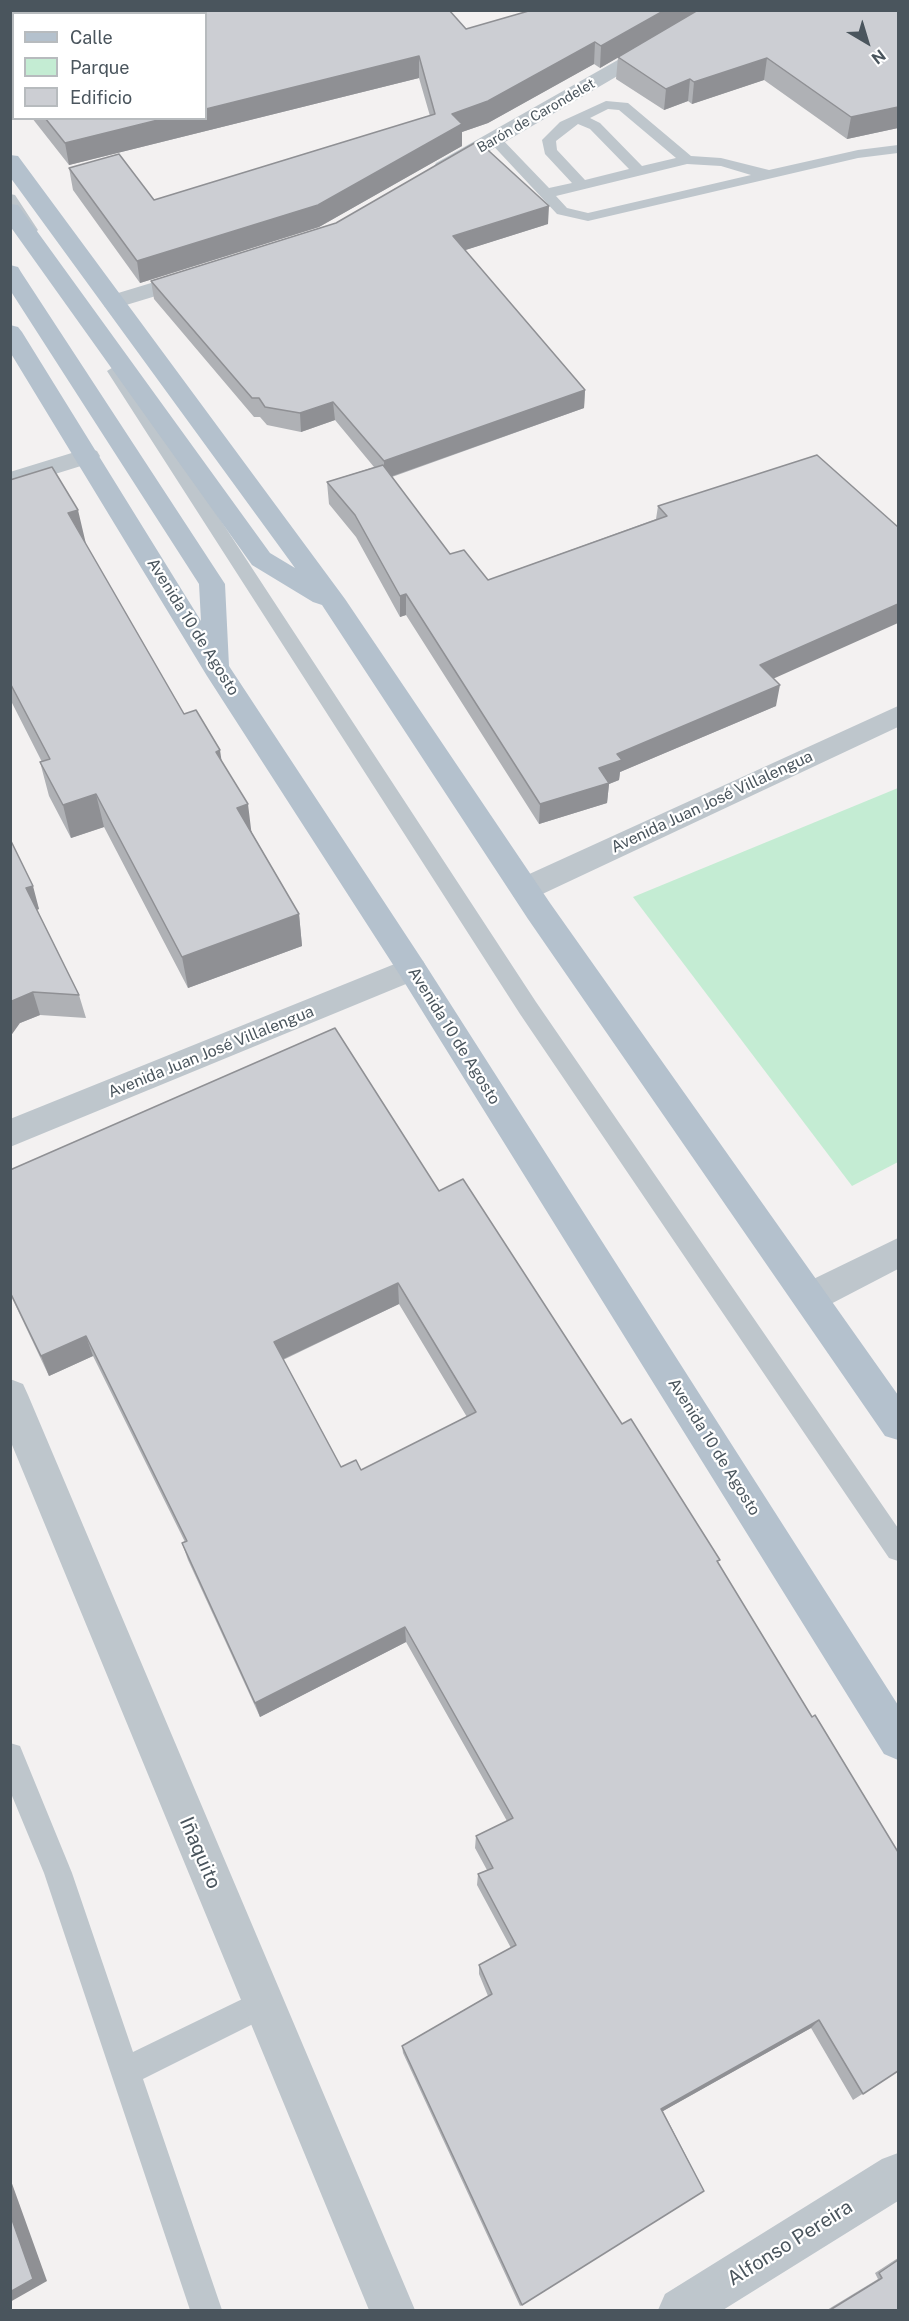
<!DOCTYPE html>
<meta charset="utf-8">
<style>
body{margin:0}
#map{position:relative;width:909px;height:2321px;overflow:hidden;background:#f3f1f1;font-family:"Public Sans",sans-serif}
canvas{display:block}
.frame{position:absolute;inset:0;border:12px solid #4a555d;pointer-events:none}
.legend{position:absolute;left:12px;top:12px;width:195px;height:108px;box-sizing:border-box;background:#fff;border:2px solid #b7bbbe;margin:0;padding:8px 10px;list-style:none;font-size:18px;color:#4a555d}
.legend li{display:flex;align-items:center;gap:12px;height:30px}
.legend b{width:30px;border:2px solid #b7bbbe}
.north{position:absolute;left:837px;top:12px;width:60px;height:60px;-webkit-text-stroke:4px #fff;paint-order:stroke;rotate:142deg;font-size:16px;font-weight:700;line-height:24px;text-align:center;color:#4a555d}
.north::after{content:'';display:block;margin:auto;width:21px;height:27px;background:#4a555d;clip-path:polygon(50% 0,100% 100%,50% 72%,0 100%)}
</style>
<div id="map">
<canvas width="909" height="2321"></canvas>
<div class="frame"></div>
<ul class="legend">
<li><b style="height:8px;background:#b4c1cd"></b>Calle</li>
<li><b style="height:16px;background:#c4ecd3"></b>Parque</li>
<li><b style="height:16px;background:#ccced3"></b>Edificio</li>
</ul>
<div class="north">N</div>
</div>
<script>
const c = document.querySelector('canvas').getContext('2d');
c.lineJoin = 'round';
function fill(path, color) {
  c.fillStyle = color;
  c.fill(path, 'evenodd');
}
function toPath(rows) {
  const path = new Path2D();
  for (const r of rows) {
    path.moveTo(r[0], r[1]);
    for (let i = 2; i < r.length; i += 2) path.lineTo(r[i], r[i + 1]);
  }
  return path;
}
function stroke(path, color, width, dash) {
  c.strokeStyle = color;
  c.lineWidth = width;
  c.lineCap = dash ? 'butt' : 'round';
  c.setLineDash(dash || []);
  c.stroke(path);
}
function label(font, color, halo, rows, align = 'center') {
  c.font = font + ' "Public Sans",sans-serif';
  c.lineWidth = 4.5;
  c.setLineDash([]);
  c.textBaseline = 'middle';
  c.strokeStyle = halo;
  c.fillStyle = color;
  for (const [text, x, y, turn = 0] of rows) {
    c.save();
    c.translate(x, y);
    c.rotate((+turn || 0) * Math.PI / 180);
    c.textAlign = isNaN(turn) ? turn : align;
    if (halo) c.strokeText(text, 0, 0);
    c.fillText(text, 0, 0);
    c.restore();
  }
}
const green = toPath([
 [898,788,898,1162,852,1186,633,897]
]);
const service = toPath([
 [606,101,628,103,691,156,721,158,769,170,858,150,898,145,898,153,858,158,588,221,557,214,487,139,494,135,499,136,549,188,572,183,545,154,542,140,560,122,606,101],
 [608,109,619,110,676,158,642,166,600,123,590,118,608,109],
 [578,124,590,129,629,169,585,180,557,150,556,141,578,124],
 [687,164,721,166,751,175,588,213,567,208,556,196,687,164],
 [10,194,15,195,38,230,35,233,25,233,22,230,10,211,10,194],
 [115,366,123,371,536,1002,898,1528,898,1561,889,1558,520,1014,107,371,115,366],
 [10,1743,20,1746,72,1873,133,2052,263,1989,273,1994,278,2004,273,2014,143,2079,222,2310,190,2310,44,1873,10,1791,10,1743]
]);
const minor = toPath([
 [706,10,730,10,452,173,444,174,436,173,433,168,436,163,706,10],
 [194,270,202,272,205,277,202,282,113,309,105,307,102,302,105,297,194,270],
 [88,448,97,451,100,456,97,461,10,488,10,472,88,448],
 [898,706,898,727,536,897,525,900,514,897,510,889,514,881,898,706],
 [412,957,423,961,427,969,423,977,10,1147,10,1119,412,957],
 [898,1238,898,1269,823,1308,811,1312,799,1308,794,1297,799,1286,898,1238],
 [10,1379,23,1384,28,1395,415,2310,369,2310,10,1440,10,1379],
 [898,2153,898,2201,723,2310,658,2310,665,2294,882,2159,898,2153]
]);
const primary = toPath([
 [10,155,18,156,345,599,550,903,898,1395,898,1440,885,1436,528,919,322,605,313,602,252,565,10,226,10,204,18,205,270,553,295,568,10,177,10,155],
 [10,265,18,267,21,272,225,584,229,666,423,961,898,1705,898,1760,884,1754,401,977,207,676,10,352,10,325,18,327,22,332,201,621,199,584,10,290,10,265]
]);
const wall = toPath([
 [10,10,466,29,898,10,898,128,847,139,764,80,692,104,688,101,664,110,616,79,618,57,600,68,594,64,488,123,462,132,462,146,319,227,140,283,73,190,69,168,154,200,430,116,419,78,69,165,32,118,206,118,14,14,14,96,10,92],
 [548,224,465,250,585,390,584,408,392,477,450,554,488,580,656,519,658,506,817,455,774,678,776,706,620,772,619,780,609,784,607,803,539,824,406,615,400,617,356,537,329,504,327,482,374,467,335,420,301,432,267,425,260,417,254,417,154,299,151,281],
 [10,480,85,544,184,714,222,762,252,833,299,914,302,946,188,988,104,827,71,838,49,796,40,762,42,762,10,699],
 [10,839,39,909,37,910,79,995,86,1018,40,1015,20,1023],
 [10,1170,439,1191,622,1424,719,1564,898,2071,853,2100,811,2028,663,2111,704,2191,520,2306,403,2053,402,2046,488,1996,479,1974,479,1965,511,1948,477,1885,478,1874,487,1870,475,1848,476,1836,507,1821,406,1642,260,1717,188,1560,182,1543,185,1542,93,1356,49,1376,10,1294],
 [399,1304,467,1417,361,1470,341,1467,283,1360],
 [898,2258,898,2310,827,2310,878,2279,875,2273]
]);
const shadedWall = toPath([
 [665,10,701,10,600,68,601,46],
 [595,42,594,64,488,123,462,132,462,146,319,227,140,283,137,261,452,114],
 [419,56,419,78,69,165,65,143,166,118,206,118,206,109],
 [767,58,764,80,692,104,694,82],
 [690,79,688,101,664,110,666,89],
 [898,107,898,128,847,139,851,117],
 [549,206,548,224,453,254,453,236],
 [585,390,584,408,384,479,384,461],
 [333,402,335,420,301,432,300,413],
 [78,510,86,544,68,513],
 [406,594,406,615,400,617,400,596],
 [898,604,898,623,757,686,760,665],
 [780,685,776,706,620,772,619,780,609,784,607,803,539,824,540,804,599,768,617,754],
 [220,750,225,784,216,752],
 [96,794,104,827,71,838,63,805],
 [248,804,252,837,237,808],
 [33,886,39,909,33,911,26,888],
 [299,914,302,946,188,988,182,957],
 [33,992,40,1015,20,1023,10,1037,10,1003,12,1001],
 [398,1283,399,1304,277,1362,274,1342],
 [86,1336,93,1356,49,1376,41,1356],
 [405,1627,406,1642,260,1717,255,1703],
 [819,2020,811,2028,656,2115,661,2109],
 [10,2178,47,2281,10,2302]
]);
const building = toPath([
 [10,10,449,10,466,29,532,10,665,10,601,46,595,42,488,101,452,114,462,124,318,205,137,261,69,168,119,154,154,200,435,114,419,56,206,109,206,14,14,14,14,79,10,75,10,10],
 [698,10,898,10,898,107,851,117,767,58,694,82,690,79,666,89,618,57,698,10],
 [45,118,166,118,65,143,45,118],
 [478,141,549,206,453,236,585,390,384,461,333,402,300,413,265,407,259,398,252,398,151,281,336,223,478,141],
 [817,455,898,527,898,604,760,665,780,685,617,754,622,760,599,768,609,783,540,804,406,594,400,596,355,515,327,482,383,465,450,554,464,550,488,580,667,516,658,506,817,455],
 [52,467,78,510,68,513,184,714,196,710,220,750,216,752,248,804,237,808,299,914,182,957,96,794,63,805,40,762,50,759,10,683,10,480,52,467],
 [10,839,33,886,26,888,79,995,33,992,12,1001,10,1003,10,839],
 [335,1028,439,1191,463,1179,622,1424,631,1419,720,1560,717,1561,812,1717,815,1715,898,1852,898,2071,863,2094,819,2020,661,2109,704,2191,522,2305,402,2046,492,1994,479,1965,516,1945,478,1874,493,1868,476,1836,513,1818,405,1627,255,1703,182,1543,187,1541,86,1336,41,1356,10,1292,10,1170,335,1028],
 [398,1283,476,1412,361,1470,356,1460,341,1467,274,1342,398,1283],
 [10,2214,33,2279,10,2292,10,2214],
 [898,2260,898,2310,830,2310,882,2278,879,2273,898,2260]
]);
const farStreetnames = [
 ["Barón de Carondelet",536,116,-30]
];
const streetNames = [
 ["Avenida 10 de Agosto",193,627,58],
 ["Avenida Juan José Villalengua",712,802,-25],
 ["Avenida 10 de Agosto",454,1036,58],
 ["Avenida Juan José Villalengua",211,1052,-22],
 ["Avenida 10 de Agosto",714,1447,58]
];
const nearStreetnames = [
 ["Iñaquito",200,1853,67],
 ["Alfonso Pereira",790,2243,-32]
];
fill(green, '#c4ecd3');
fill(service, '#bec6cc');
fill(minor, '#bec6cc');
fill(primary, '#b4c1cd');
fill(wall, '#afb1b5');
fill(shadedWall, '#8f9094');
fill(building, '#ccced3');
stroke(building, '#8f9094', 1.5);
label('14px', '#4a555d', '#fff', farStreetnames);
label('16px', '#4a555d', '#fff', streetNames);
label('20px', '#4a555d', '#fff', nearStreetnames);
</script>
